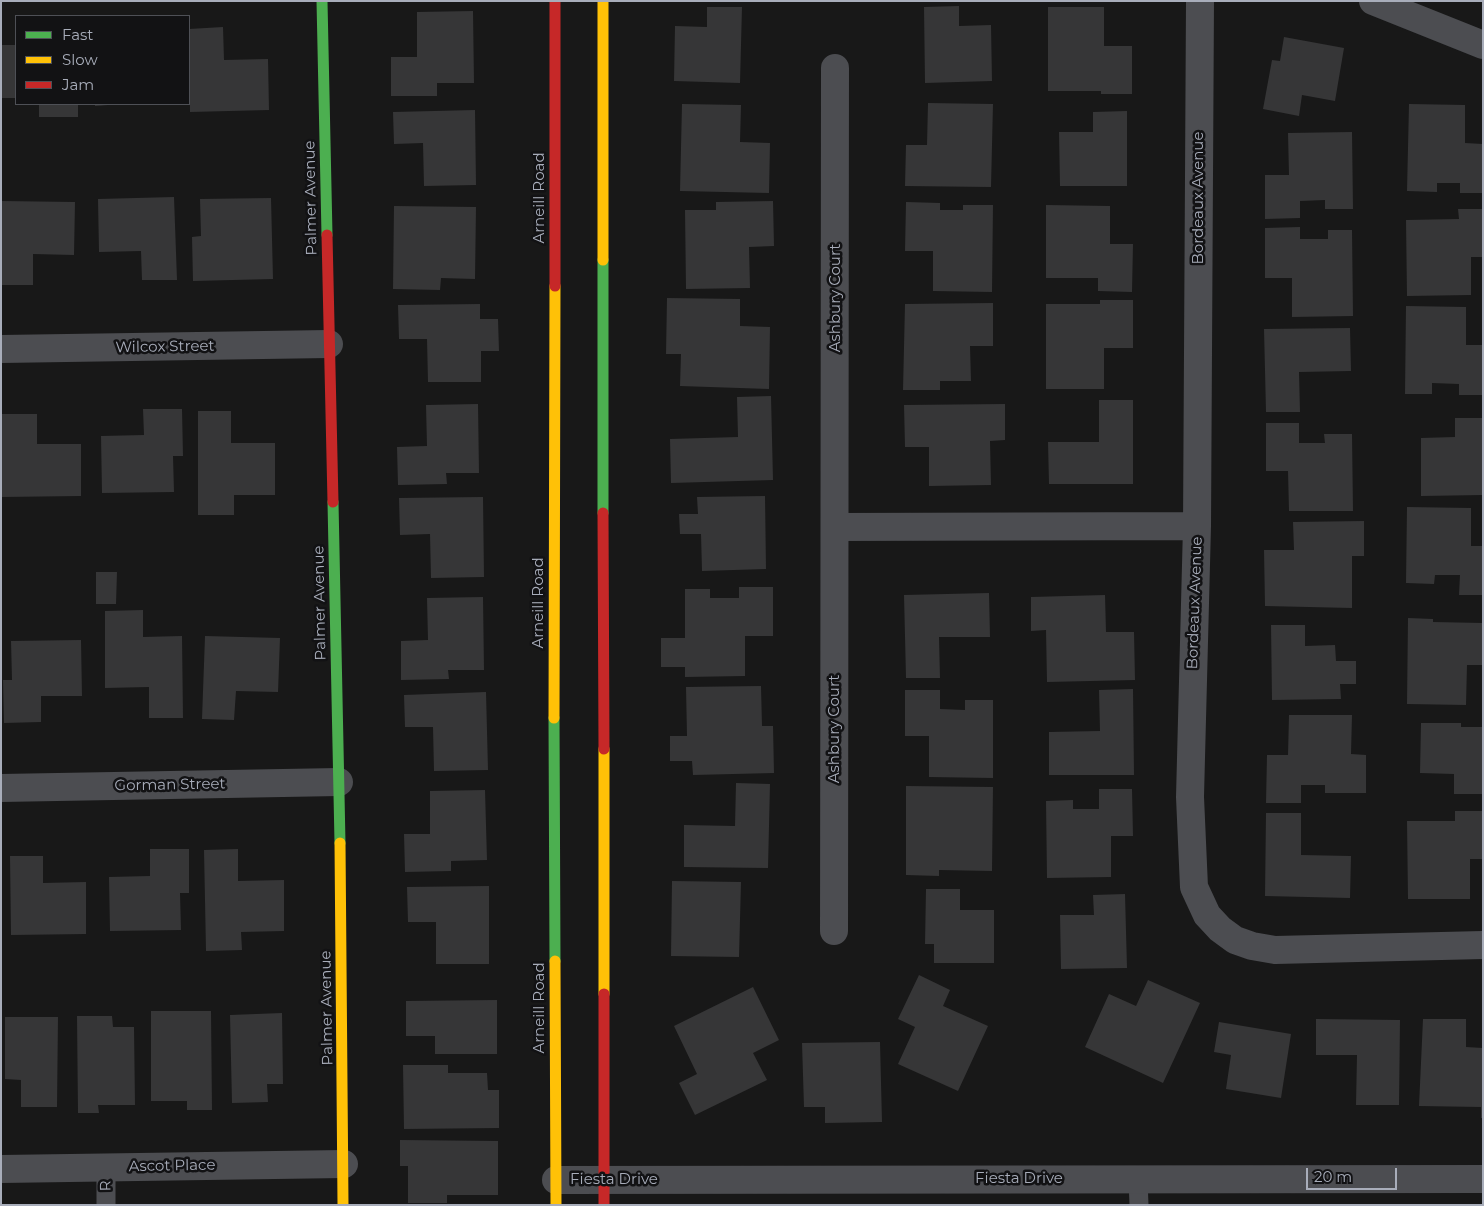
<!DOCTYPE html>
<style>
body{margin:0}
#map{position:relative;width:1484px;height:1206px;overflow:hidden;background:#181818;font-family:Montserrat,sans-serif}
canvas{display:block}
.frame{position:absolute;inset:0;border:2px solid #a8adba;pointer-events:none}
.legend{position:absolute;left:15px;top:15px;width:175px;height:90px;box-sizing:border-box;background:#121214;border:1px solid #4e5056;margin:0;padding:6px 9px;list-style:none;font-size:15px;color:#a8adba}
.legend li{display:flex;align-items:center;gap:10px;height:25px}
.legend b{width:25px;border:1px solid #4e5056}
.scale{position:absolute;left:1306px;top:1168px;width:91px;height:22px;box-sizing:border-box;border:2px solid #a8adba;border-top:0;padding-left:6px;font-size:15px;line-height:18px;white-space:nowrap;color:#a8adba;-webkit-text-stroke:4px #121214;paint-order:stroke}
</style>
<div id="map">
<canvas width="1484" height="1206"></canvas>
<div class="frame"></div>
<ul class="legend">
<li><b style="height:6px;background:#4caf50"></b>Fast</li>
<li><b style="height:6px;background:#ffc107"></b>Slow</li>
<li><b style="height:6px;background:#c62828"></b>Jam</li>
</ul>
<div class="scale">20 m</div>
</div>
<script>
const c = document.querySelector('canvas').getContext('2d');
c.lineJoin = 'round';
function fill(path, color) {
  c.fillStyle = color;
  c.fill(path, 'evenodd');
}
function toPath(rows) {
  const path = new Path2D();
  for (const r of rows) {
    path.moveTo(r[0], r[1]);
    for (let i = 2; i < r.length; i += 2) path.lineTo(r[i], r[i + 1]);
  }
  return path;
}
function stroke(path, color, width, dash) {
  c.strokeStyle = color;
  c.lineWidth = width;
  c.lineCap = dash ? 'butt' : 'round';
  c.setLineDash(dash || []);
  c.stroke(path);
}
function label(font, color, halo, rows, align = 'center') {
  c.font = font + ' Montserrat,sans-serif';
  c.lineWidth = 5;
  c.setLineDash([]);
  c.textBaseline = 'middle';
  c.strokeStyle = halo;
  c.fillStyle = color;
  for (const [text, x, y, turn = 0] of rows) {
    c.save();
    c.translate(x, y);
    c.rotate((+turn || 0) * Math.PI / 180);
    c.textAlign = isNaN(turn) ? turn : align;
    if (halo) c.strokeText(text, 0, 0);
    c.fillText(text, 0, 0);
    c.restore();
  }
}
const building = toPath([
 [959,6,959,26,991,25,992,81,925,83,924,7],
 [707,7,742,7,740,83,674,81,675,26,707,27],
 [1048,7,1104,7,1104,46,1132,46,1132,94,1101,94,1101,91,1048,91],
 [473,11,474,83,437,83,437,96,391,96,391,57,417,57,417,12],
 [223,27,224,60,268,59,269,110,190,112,189,29],
 [1284,37,1344,48,1335,101,1302,95,1299,116,1263,109,1272,60,1280,61],
 [1,45,16,45,16,98,1,98],
 [928,103,993,104,991,187,905,186,906,145,927,145],
 [39,104,78,104,78,117,39,117],
 [95,104,108,104,108,105,95,106],
 [682,104,741,105,740,142,770,143,769,193,680,191],
 [1409,104,1465,105,1465,143,1483,144,1483,193,1460,193,1460,183,1437,183,1437,192,1407,191],
 [475,110,476,185,424,186,423,143,394,144,393,112],
 [1127,111,1127,186,1060,186,1059,132,1093,132,1093,112],
 [1352,132,1353,209,1325,209,1325,200,1300,201,1300,218,1265,219,1265,175,1289,175,1288,133],
 [174,197,177,280,142,280,141,251,99,252,98,199],
 [271,198,273,279,193,281,192,237,201,236,200,199],
 [1,201,75,202,74,255,33,254,33,285,1,285],
 [773,201,774,246,749,247,750,288,686,289,685,210,716,210,716,202],
 [906,202,940,203,940,210,963,210,963,205,993,205,992,292,933,291,933,251,905,251],
 [1046,205,1110,206,1110,244,1133,244,1132,292,1098,291,1098,278,1046,278],
 [394,206,476,207,475,279,441,278,440,290,393,289],
 [1458,209,1483,209,1483,257,1471,257,1471,295,1407,296,1406,220,1459,219],
 [1300,227,1300,239,1328,239,1328,230,1352,230,1353,316,1292,317,1292,278,1265,278,1265,228],
 [667,298,740,299,740,326,770,327,769,389,680,386,681,354,666,354],
 [1100,300,1133,300,1133,348,1104,348,1104,389,1046,389,1046,304,1100,304],
 [993,303,993,346,970,346,971,381,940,381,940,390,903,390,905,304],
 [480,304,480,319,498,319,499,351,481,351,481,382,428,382,427,339,399,339,398,305],
 [1406,306,1466,307,1466,345,1483,345,1483,395,1459,395,1459,384,1432,383,1432,394,1405,394],
 [1350,328,1351,371,1299,372,1300,412,1266,412,1264,329],
 [771,396,773,480,671,483,670,439,738,437,737,397],
 [1099,400,1133,400,1133,484,1049,484,1048,442,1099,442],
 [478,404,479,473,446,473,447,484,398,485,397,447,427,446,426,405],
 [1005,404,1005,440,990,441,991,485,929,486,929,447,905,447,904,405],
 [143,409,182,409,183,456,173,456,174,492,102,493,101,436,144,435],
 [198,411,231,411,231,443,275,443,275,495,234,495,234,515,198,515],
 [1,414,37,414,37,444,81,444,81,496,2,497],
 [1455,418,1483,418,1483,495,1421,496,1421,438,1455,437],
 [1266,423,1299,423,1299,443,1325,443,1324,434,1352,434,1353,511,1289,511,1288,471,1266,471],
 [765,496,766,569,702,571,701,534,680,534,679,514,698,514,697,497],
 [483,497,484,577,431,578,430,534,400,535,399,498],
 [1407,507,1471,508,1471,546,1483,546,1483,595,1459,595,1460,575,1435,575,1434,584,1406,583],
 [1364,521,1364,556,1352,556,1352,608,1265,606,1264,550,1294,550,1293,522],
 [96,572,117,572,116,604,96,604],
 [739,587,773,587,773,636,745,636,745,676,685,677,685,667,661,667,661,638,685,638,685,589,710,589,710,598,739,598],
 [989,593,990,637,939,637,940,678,906,678,904,595],
 [1105,595,1106,632,1134,632,1135,680,1047,682,1046,630,1031,631,1031,597],
 [483,597,484,670,448,670,449,679,401,680,401,641,428,640,427,598],
 [143,610,143,637,182,636,183,718,149,718,149,687,105,688,105,611],
 [1408,618,1433,619,1433,622,1483,623,1483,665,1467,665,1466,705,1407,704],
 [1271,625,1305,625,1305,646,1335,645,1336,661,1356,661,1356,684,1340,684,1341,699,1272,700],
 [205,636,280,638,278,692,236,691,234,720,202,719],
 [81,640,82,696,41,696,41,722,4,723,3,680,12,680,11,641],
 [761,686,762,726,773,726,774,773,693,775,692,761,670,761,670,736,687,736,686,687],
 [1133,689,1134,775,1049,775,1049,732,1100,731,1099,690],
 [905,690,940,690,940,709,965,710,965,700,993,700,993,778,929,777,929,736,905,736],
 [486,692,488,770,434,771,433,727,405,727,404,695],
 [1289,715,1352,715,1351,754,1366,755,1366,793,1325,793,1325,785,1301,785,1301,803,1266,803,1267,755,1288,755],
 [1421,723,1461,723,1461,727,1483,727,1483,794,1454,794,1454,774,1420,773],
 [736,783,770,784,768,868,684,867,684,825,735,826],
 [906,786,993,787,992,871,939,870,939,876,906,875],
 [1099,789,1132,789,1133,836,1111,836,1111,877,1047,878,1046,801,1073,800,1073,809,1099,809],
 [485,790,487,860,451,861,451,871,405,872,404,834,430,834,430,791],
 [1455,811,1483,811,1483,859,1470,859,1470,899,1408,899,1407,821,1455,821],
 [1266,813,1301,813,1301,855,1351,856,1350,898,1265,896],
 [150,849,189,849,189,893,180,893,181,930,110,931,109,877,150,876],
 [238,849,238,881,284,880,284,931,241,932,242,950,206,951,204,850],
 [10,856,43,856,43,883,86,882,86,934,11,935],
 [672,881,741,882,739,957,671,956],
 [489,886,489,964,436,964,436,922,408,922,407,887],
 [926,889,960,889,960,910,994,910,994,963,934,963,934,944,925,944],
 [1125,894,1127,968,1061,969,1060,915,1094,915,1093,895],
 [919,975,950,990,943,1006,988,1026,958,1091,898,1064,915,1027,898,1019],
 [1148,980,1200,1003,1163,1083,1085,1047,1109,994,1136,1006],
 [753,987,779,1040,753,1053,767,1080,695,1115,679,1083,697,1074,674,1026],
 [497,1000,497,1054,435,1054,435,1036,406,1036,406,1001],
 [151,1011,211,1011,212,1110,187,1110,187,1101,151,1101],
 [282,1013,283,1084,267,1084,268,1102,232,1103,230,1015],
 [77,1016,112,1016,113,1027,134,1027,135,1105,98,1105,99,1113,78,1113],
 [5,1017,58,1017,57,1107,21,1107,21,1080,5,1079],
 [1316,1019,1400,1020,1399,1105,1356,1105,1357,1055,1316,1055],
 [1423,1019,1466,1019,1466,1047,1483,1048,1483,1118,1481,1118,1481,1107,1419,1106],
 [1219,1022,1291,1034,1281,1098,1226,1089,1231,1055,1214,1052],
 [880,1042,882,1122,825,1123,825,1107,804,1107,802,1043],
 [403,1065,448,1065,448,1073,487,1073,488,1090,499,1090,499,1128,404,1129],
 [400,1140,498,1141,498,1195,447,1195,447,1203,408,1203,408,1166,400,1166]
]);
const lane = toPath([
 [106,1167,106,1205],
 [1138,1179,1139,1205]
]);
const street = toPath([
 [1200,1,1197,526,1190,797,1194,887,1207,915,1220,929,1235,940,1252,946,1275,950,1483,945],
 [1373,1,1483,45],
 [1,349,329,344],
 [836,527,1197,526],
 [1,788,339,782],
 [834,931,835,68],
 [1,1169,344,1164],
 [556,1180,1483,1179]
]);
const fast = toPath([
 [322,1,327,235],
 [603,260,603,513],
 [333,502,340,843],
 [554,718,555,961]
]);
const slow = toPath([
 [603,1,603,260],
 [554,718,555,286],
 [604,749,604,994],
 [340,843,343,1205],
 [555,961,556,1205]
]);
const jam = toPath([
 [327,235,333,502],
 [555,286,555,1],
 [603,513,604,749],
 [604,994,604,1205]
]);
const streetNames = [
 ["Palmer Avenue",311,198,-91],
 ["Arneill Road",540,198,-90],
 ["Bordeaux Avenue",1199,198,-90],
 ["Ashbury Court",836,298,-90],
 ["Wilcox Street",165,347,-1],
 ["Palmer Avenue",320,603,-91],
 ["Arneill Road",539,603,-90],
 ["Bordeaux Avenue",1195,603,-88],
 ["Ashbury Court",835,729,-90],
 ["Gorman Street",170,785,-1],
 ["Palmer Avenue",327,1008,-91],
 ["Arneill Road",540,1008,-90],
 ["Ascot Place",172,1166,-1],
 ["Fiesta Drive",1019,1179],
 ["Fiesta Drive",614,1180],
 ["R",106,1186,-91]
];
fill(building, '#363637');
stroke(lane, '#4c4d51', 19);
stroke(street, '#4c4d51', 28);
stroke(fast, '#4caf50', 11);
stroke(slow, '#ffc107', 11);
stroke(jam, '#c62828', 11);
label('15px', '#a8adba', '#121214', streetNames);
</script>
